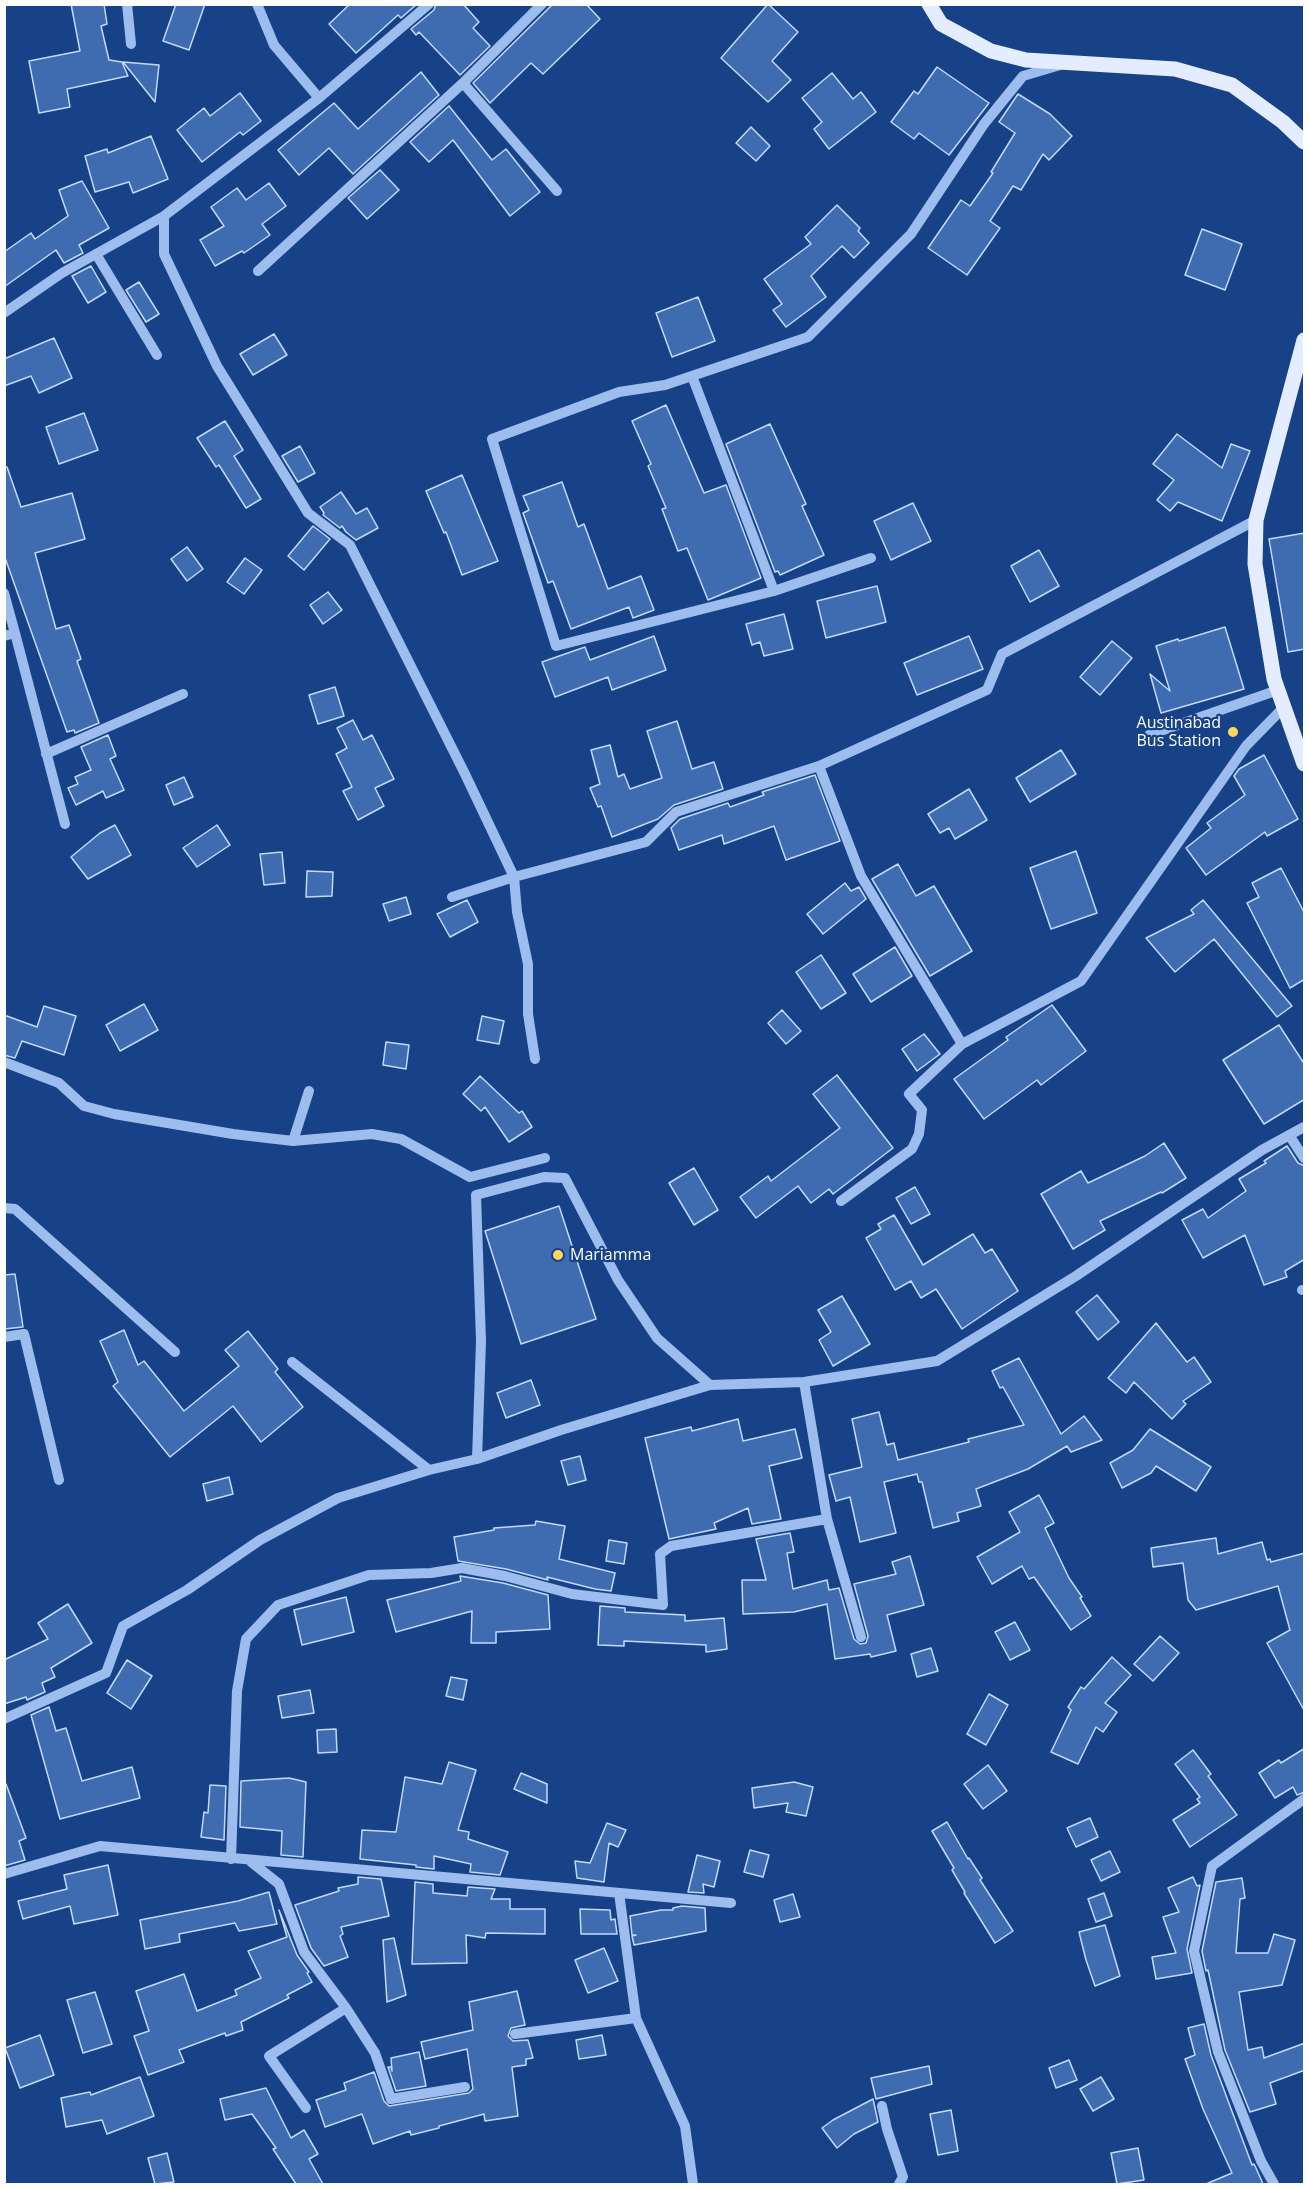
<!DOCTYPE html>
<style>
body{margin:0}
#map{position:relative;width:1309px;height:2189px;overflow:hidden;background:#174287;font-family:"Open Sans",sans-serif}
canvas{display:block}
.frame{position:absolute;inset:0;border:6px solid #fff;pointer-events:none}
</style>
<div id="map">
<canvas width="1309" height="2189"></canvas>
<div class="frame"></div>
</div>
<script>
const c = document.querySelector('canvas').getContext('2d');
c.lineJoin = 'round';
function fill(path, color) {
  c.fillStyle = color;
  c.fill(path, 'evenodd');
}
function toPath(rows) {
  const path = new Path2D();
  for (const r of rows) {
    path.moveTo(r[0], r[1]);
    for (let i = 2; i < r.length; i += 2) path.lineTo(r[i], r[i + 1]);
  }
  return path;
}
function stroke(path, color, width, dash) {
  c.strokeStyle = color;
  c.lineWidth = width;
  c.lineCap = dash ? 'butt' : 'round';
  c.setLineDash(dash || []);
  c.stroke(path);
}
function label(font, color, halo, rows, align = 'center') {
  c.font = font + ' "Open Sans",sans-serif';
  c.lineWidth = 4.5;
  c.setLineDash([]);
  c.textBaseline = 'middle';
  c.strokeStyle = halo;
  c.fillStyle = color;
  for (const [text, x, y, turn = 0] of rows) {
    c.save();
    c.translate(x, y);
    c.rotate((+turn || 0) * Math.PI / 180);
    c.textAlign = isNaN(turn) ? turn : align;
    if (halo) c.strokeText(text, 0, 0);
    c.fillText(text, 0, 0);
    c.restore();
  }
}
const building = toPath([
 [71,4,104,4,107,24,101,26,109,60,122,62,128,76,67,89,70,107,39,113,29,61,80,51,71,4],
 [176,4,205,4,189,50,163,41,176,4],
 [350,4,417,4,401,18,398,15,356,53,329,24,350,4],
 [436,4,463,4,479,22,473,28,490,46,460,75,419,32,416,35,411,29,434,10,436,4],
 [553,4,586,4,600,19,543,74,531,63,490,103,473,83,553,4],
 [768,4,798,32,772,61,791,80,768,102,721,58,768,4],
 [123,62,159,65,155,102,123,62],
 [937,67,989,103,949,155,919,133,914,139,891,122,914,91,918,94,937,67],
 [421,72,439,95,353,174,329,148,299,175,278,150,334,103,358,129,421,72],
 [832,73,853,99,861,92,876,112,829,149,814,129,822,122,802,98,832,73],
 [240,93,261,121,243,135,240,132,202,162,177,130,204,108,210,116,240,93],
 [1018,94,1050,114,1072,136,1049,160,1043,154,1021,190,1013,186,990,221,1000,228,967,275,928,248,961,200,970,206,993,173,991,172,1015,133,999,122,1018,94],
 [449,106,492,160,506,149,540,192,510,216,453,140,429,162,410,142,449,106],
 [751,127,770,146,756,161,736,143,751,127],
 [151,136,168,179,133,193,129,182,95,192,85,156,107,149,108,153,151,136],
 [380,170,399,190,367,219,348,198,380,170],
 [82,181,109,228,79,245,83,253,64,263,56,250,4,287,4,252,31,233,35,239,68,216,59,190,82,181],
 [269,183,286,206,262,224,270,235,244,253,242,251,215,266,200,240,224,226,211,207,237,188,246,200,269,183],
 [837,205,860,228,858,231,869,243,854,258,842,246,811,276,826,297,786,327,773,310,782,304,764,279,811,244,805,237,837,205],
 [1202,229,1242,244,1225,290,1185,275,1202,229],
 [91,266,106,292,88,303,72,276,91,266],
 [139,282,159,314,146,322,126,290,139,282],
 [698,297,715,341,672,357,656,313,698,297],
 [274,334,287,355,253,375,240,354,274,334],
 [54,338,72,378,39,393,31,376,4,386,4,359,54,338],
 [666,405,704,493,726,485,761,578,708,600,687,548,678,551,662,509,666,508,648,466,651,464,632,421,666,405],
 [84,413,98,450,59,464,46,427,84,413],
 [225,421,243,450,234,456,261,499,246,508,219,465,216,467,197,438,225,421],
 [770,424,806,504,802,506,824,555,780,575,778,571,775,572,726,444,770,424],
 [1177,434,1222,468,1231,444,1250,451,1222,521,1178,502,1170,511,1157,500,1174,480,1153,464,1177,434],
 [300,446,315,473,298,482,282,456,300,446],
 [4,467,7,467,21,507,72,493,85,539,35,553,56,629,69,625,81,659,77,661,99,723,75,733,74,730,67,732,4,555,4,467],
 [462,475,498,561,462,575,446,532,444,533,426,491,462,475],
 [562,482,578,527,584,524,608,589,641,576,654,610,633,618,629,607,571,629,553,581,548,583,523,513,529,510,523,496,562,482],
 [341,492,356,514,367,508,378,528,356,540,346,532,342,526,340,528,323,515,324,513,320,507,341,492],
 [913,503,931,541,891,560,874,521,913,503],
 [313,526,330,539,304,570,288,556,313,526],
 [1305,533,1305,649,1288,652,1269,539,1305,533],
 [187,547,203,569,187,581,171,559,187,547],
 [1039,550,1059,586,1030,602,1011,566,1039,550],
 [245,558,262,570,244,594,227,582,245,558],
 [877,586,886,622,826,638,817,601,877,586],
 [328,592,342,610,323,624,310,605,328,592],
 [784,614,793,649,764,656,760,642,752,645,746,624,784,614],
 [1225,627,1244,689,1161,713,1150,674,1170,691,1156,646,1178,639,1179,641,1225,627],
 [654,636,666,670,612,690,608,677,555,697,542,662,585,647,590,660,654,636],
 [969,636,983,669,917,695,904,663,969,636],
 [1112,641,1132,658,1100,695,1080,677,1112,641],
 [335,687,344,716,318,724,309,695,335,687],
 [353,720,363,740,372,735,394,779,375,788,384,806,358,820,343,791,352,787,336,754,347,748,337,728,353,720],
 [677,721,692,769,714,762,723,789,674,805,658,819,612,837,601,806,598,807,590,788,600,784,591,750,610,745,618,777,624,774,630,789,662,778,647,731,677,721],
 [108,735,116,756,110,759,124,790,106,798,103,791,76,805,68,788,78,784,75,777,91,770,81,747,108,735],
 [1061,750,1076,774,1030,802,1016,778,1061,750],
 [1264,755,1298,819,1267,836,1265,832,1206,875,1186,848,1211,828,1207,823,1245,795,1234,776,1239,769,1264,755],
 [815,775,840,841,786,860,774,826,724,844,722,835,679,850,671,828,680,819,728,803,730,807,764,795,762,792,815,775],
 [184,777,193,797,174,805,166,785,184,777],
 [969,789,987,820,955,839,949,828,940,833,928,814,969,789],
 [115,825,131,855,88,879,71,857,100,833,115,825],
 [217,825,230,845,197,867,183,848,217,825],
 [1076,851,1097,913,1051,929,1030,868,1076,851],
 [282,852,285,883,264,885,260,854,282,852],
 [898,864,916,896,934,886,972,951,930,976,872,879,898,864],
 [1281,868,1305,914,1305,979,1290,988,1247,903,1259,897,1252,883,1281,868],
 [307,871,333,872,332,896,306,897,307,871],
 [845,883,851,891,859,887,866,899,823,934,807,914,845,883],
 [406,897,411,914,389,921,383,904,406,897],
 [467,900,478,922,450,937,437,914,467,900],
 [1203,900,1292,1006,1277,1017,1214,939,1175,972,1146,938,1194,914,1191,910,1203,900],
 [895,947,912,976,871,1002,853,974,895,947],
 [821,955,846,993,821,1009,796,972,821,955],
 [144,1004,158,1030,120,1051,106,1025,144,1004],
 [1052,1005,1086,1051,1041,1085,1037,1080,984,1119,954,1079,1008,1040,1006,1037,1052,1005],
 [44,1006,76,1016,64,1055,22,1041,15,1058,4,1055,4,1015,37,1027,44,1006],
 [782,1010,801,1031,786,1044,768,1023,782,1010],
 [482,1016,504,1021,499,1044,477,1040,482,1016],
 [1279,1025,1305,1065,1305,1099,1264,1124,1223,1060,1279,1025],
 [924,1034,940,1054,917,1071,902,1049,924,1034],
 [386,1042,409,1045,406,1069,383,1065,386,1042],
 [837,1075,893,1148,833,1194,829,1189,811,1203,798,1186,756,1218,740,1197,768,1176,771,1181,840,1128,813,1094,837,1075],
 [480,1076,519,1113,522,1111,532,1127,509,1142,485,1107,481,1111,463,1094,480,1076],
 [1164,1143,1186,1178,1162,1193,1161,1192,1100,1221,1105,1230,1073,1249,1041,1194,1081,1171,1088,1183,1145,1156,1164,1143],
 [1287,1146,1298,1163,1305,1166,1305,1259,1285,1271,1287,1277,1264,1285,1245,1235,1203,1258,1182,1220,1203,1209,1208,1218,1246,1191,1239,1179,1266,1163,1264,1161,1287,1146],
 [694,1168,718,1210,694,1225,669,1183,694,1168],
 [915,1187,930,1214,911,1224,896,1198,915,1187],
 [559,1206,596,1319,521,1344,485,1231,559,1206],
 [894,1215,923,1265,973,1234,985,1253,992,1249,1018,1291,962,1329,936,1289,921,1298,911,1281,895,1290,866,1238,881,1229,878,1224,894,1215],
 [15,1274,23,1327,4,1329,4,1275,15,1274],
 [1097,1295,1119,1322,1098,1340,1076,1312,1097,1295],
 [842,1296,870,1344,833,1366,819,1340,831,1332,818,1310,842,1296],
 [1156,1323,1187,1362,1194,1357,1211,1382,1183,1401,1186,1404,1172,1419,1134,1382,1126,1393,1108,1378,1156,1323],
 [124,1330,138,1365,144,1361,184,1411,239,1366,225,1350,248,1331,278,1369,275,1372,303,1407,261,1442,233,1406,170,1457,113,1386,118,1382,100,1341,124,1330],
 [1019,1358,1061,1434,1084,1416,1102,1440,1071,1452,1067,1446,1028,1469,976,1489,981,1506,957,1513,959,1521,933,1528,922,1482,919,1482,917,1474,884,1482,896,1533,860,1542,850,1497,836,1501,829,1475,862,1467,852,1419,879,1412,887,1445,894,1443,898,1460,969,1442,968,1439,1024,1425,1003,1387,1000,1388,992,1371,1019,1358],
 [531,1380,540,1405,506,1418,497,1393,531,1380],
 [738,1419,743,1441,795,1429,802,1458,769,1466,781,1519,752,1524,748,1508,714,1523,716,1529,669,1539,645,1438,691,1427,692,1431,738,1419],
 [1150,1429,1211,1467,1196,1491,1156,1466,1151,1473,1122,1488,1110,1463,1133,1450,1150,1429],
 [580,1456,586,1480,568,1485,561,1461,580,1456],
 [229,1477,233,1494,207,1501,203,1484,229,1477],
 [1039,1495,1054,1523,1045,1528,1069,1578,1082,1597,1080,1598,1091,1616,1071,1630,1034,1577,1029,1579,1022,1566,992,1584,977,1557,1020,1532,1009,1512,1039,1495],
 [536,1521,565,1526,559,1559,615,1573,611,1591,595,1589,547,1577,548,1580,506,1569,458,1561,454,1537,494,1530,494,1528,535,1525,536,1521],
 [790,1533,794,1552,787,1553,793,1589,827,1580,829,1590,839,1588,854,1639,860,1644,866,1643,868,1636,854,1584,896,1574,892,1562,910,1556,924,1605,887,1615,896,1651,871,1657,870,1654,835,1659,827,1604,794,1612,743,1614,742,1580,766,1580,756,1539,790,1533],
 [1216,1538,1218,1554,1262,1542,1267,1560,1270,1559,1271,1562,1305,1553,1305,1712,1267,1643,1290,1630,1278,1586,1196,1610,1188,1600,1183,1563,1153,1567,1151,1548,1216,1538],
 [609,1540,627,1543,624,1564,606,1561,609,1540],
 [460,1576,503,1583,548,1595,550,1629,496,1632,496,1643,471,1643,472,1611,396,1632,387,1600,461,1581,460,1576],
 [346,1597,354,1632,302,1645,294,1610,346,1597],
 [68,1604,92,1643,51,1668,55,1677,42,1683,45,1692,27,1700,26,1697,4,1704,4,1660,48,1639,38,1623,68,1604],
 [600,1606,625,1608,625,1612,685,1615,685,1621,724,1618,727,1649,706,1652,706,1645,624,1641,624,1646,598,1645,600,1606],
 [1015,1622,1030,1650,1010,1660,995,1632,1015,1622],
 [1160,1636,1179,1653,1153,1681,1134,1664,1160,1636],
 [931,1648,938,1671,917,1677,911,1654,931,1648],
 [1112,1657,1131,1675,1105,1703,1117,1712,1103,1732,1096,1727,1078,1764,1051,1752,1071,1710,1068,1707,1081,1687,1084,1689,1112,1657],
 [127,1660,152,1676,131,1709,107,1693,127,1660],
 [451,1677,467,1680,463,1700,446,1696,451,1677],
 [310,1690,314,1713,282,1718,278,1696,310,1690],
 [989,1694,1008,1705,986,1745,967,1734,989,1694],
 [49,1707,56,1731,66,1728,82,1781,132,1767,140,1798,60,1819,31,1715,49,1707],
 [336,1729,337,1752,318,1753,317,1730,336,1729],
 [1305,1748,1305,1792,1297,1795,1293,1787,1275,1798,1259,1773,1279,1760,1281,1763,1305,1748],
 [1193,1750,1211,1774,1208,1776,1237,1815,1190,1847,1173,1820,1200,1803,1197,1799,1200,1797,1175,1764,1193,1750],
 [449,1762,476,1770,458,1830,469,1832,468,1839,508,1852,500,1875,470,1872,471,1864,434,1856,434,1869,416,1867,416,1865,360,1859,362,1830,396,1832,405,1777,442,1784,449,1762],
 [988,1765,1007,1791,983,1809,964,1784,988,1765],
 [521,1773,547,1784,547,1803,514,1789,521,1773],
 [289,1778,306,1782,303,1857,281,1855,282,1831,240,1827,241,1781,289,1778],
 [794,1782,813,1787,806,1816,786,1812,788,1803,754,1808,752,1788,794,1782],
 [6,1784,26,1838,19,1841,25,1860,4,1866,4,1785,6,1784],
 [210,1785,226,1786,224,1840,201,1837,204,1812,208,1813,210,1785],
 [1090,1818,1098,1837,1076,1847,1067,1828,1090,1818],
 [947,1822,968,1859,969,1858,982,1878,980,1880,1013,1931,995,1943,964,1893,965,1892,952,1870,954,1868,932,1831,947,1822],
 [607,1823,626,1830,618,1847,609,1843,604,1882,577,1878,575,1861,590,1863,607,1823],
 [750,1850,769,1855,763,1877,744,1872,750,1850],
 [1110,1851,1120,1872,1101,1881,1091,1860,1110,1851],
 [697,1855,720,1861,714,1887,703,1884,704,1893,688,1892,697,1855],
 [108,1865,118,1915,74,1924,70,1906,23,1919,18,1901,67,1889,64,1875,108,1865],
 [358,1877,381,1879,389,1916,341,1927,343,1934,340,1936,348,1957,324,1966,311,1948,295,1905,339,1891,338,1888,358,1884,358,1877],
 [1193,1877,1197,1886,1200,1885,1187,1949,1192,1973,1156,1979,1152,1957,1176,1953,1163,1917,1179,1912,1168,1888,1193,1877],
 [1242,1878,1245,1898,1240,1899,1236,1953,1268,1953,1274,1934,1295,1940,1282,1985,1239,1992,1248,2050,1262,2047,1264,2058,1305,2043,1305,2070,1270,2083,1276,2104,1250,2112,1225,2050,1208,1970,1206,1971,1202,1951,1216,1882,1242,1878],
 [415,1882,433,1884,433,1893,467,1896,468,1887,495,1889,491,1899,510,1899,510,1909,545,1909,545,1934,486,1933,485,1938,466,1935,467,1963,412,1964,415,1882],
 [269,1892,277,1924,239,1931,235,1923,179,1934,180,1942,145,1949,140,1920,238,1901,269,1892],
 [1104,1893,1112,1916,1096,1922,1088,1899,1104,1893],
 [793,1894,800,1917,780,1922,774,1900,793,1894],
 [682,1906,705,1908,706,1931,634,1945,632,1936,636,1935,632,1935,630,1916,661,1910,673,1910,673,1908,682,1906],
 [580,1909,610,1910,611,1920,615,1919,617,1934,581,1934,580,1909],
 [279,1910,297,1955,309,1972,307,1973,312,1982,287,1995,289,1998,241,2022,243,2030,226,2036,225,2033,179,2050,184,2062,148,2075,134,2036,149,2031,136,1991,184,1974,197,2011,237,1995,235,1990,261,1978,248,1951,287,1937,279,1910],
 [1105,1925,1120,1976,1095,1986,1086,1960,1079,1932,1105,1925],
 [394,1938,406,1995,387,2002,383,1940,394,1938],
 [604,1948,618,1981,588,1993,575,1960,604,1948],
 [517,1991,525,2025,511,2028,508,2036,513,2041,528,2040,533,2058,526,2059,526,2065,512,2067,518,2116,485,2121,484,2114,439,2126,439,2128,411,2135,410,2131,373,2144,362,2114,325,2127,316,2100,346,2090,344,2083,374,2072,384,2101,389,2106,469,2093,473,2089,467,2049,425,2059,421,2042,473,2030,469,2002,517,1991],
 [95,1992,112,2044,83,2053,67,2000,95,1992],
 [1204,2024,1211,2055,1252,2165,1254,2164,1256,2168,1263,2184,1206,2184,1232,2173,1203,2109,1185,2059,1195,2055,1188,2028,1204,2024],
 [40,2035,54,2075,20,2088,5,2048,40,2035],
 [602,2035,606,2055,579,2059,576,2040,602,2035],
 [419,2052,426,2086,396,2091,388,2067,391,2067,392,2071,391,2058,419,2052],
 [1069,2060,1077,2080,1056,2088,1049,2068,1069,2060],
 [929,2066,932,2084,876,2099,871,2078,929,2066],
 [140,2077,154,2116,107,2134,102,2120,66,2127,61,2098,90,2092,91,2095,140,2077],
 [1101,2077,1114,2099,1093,2111,1080,2089,1101,2077],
 [266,2088,291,2138,304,2130,318,2154,309,2159,323,2184,296,2184,273,2149,276,2148,252,2114,225,2120,220,2099,266,2088],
 [873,2099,878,2122,854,2134,837,2148,822,2128,833,2120,873,2099],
 [951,2110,958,2151,938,2155,930,2114,951,2110],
 [1138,2148,1144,2180,1117,2184,1111,2153,1138,2148],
 [167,2153,174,2182,155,2184,148,2158,167,2153]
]);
const minor = toPath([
 [127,4,131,44],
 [257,4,274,45,319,98],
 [463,83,557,191],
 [164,216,164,254,217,366,308,513,350,545,465,774,514,877,646,842,676,812,819,766,861,876,962,1044,1081,981,1246,746,1284,707],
 [96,254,157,355],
 [258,271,463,83,542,4],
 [4,313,62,273,164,216,319,98,429,4],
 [692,376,774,591],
 [871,558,774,591,556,646,492,439,619,392,665,385,808,337,911,234,984,124,1023,76,1060,65],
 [4,593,15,633,4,636],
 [15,633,65,824],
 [1149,735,1278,690],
 [46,754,183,694],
 [819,766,987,690,1002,654,1256,520],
 [452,897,514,877,517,912,528,964,528,1014,535,1059],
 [4,1062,59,1083,84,1106,114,1114,233,1134,293,1141,372,1134,401,1139,470,1177,545,1158],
 [1289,1135,1304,1158],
 [293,1141,309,1091],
 [841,1201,912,1149,919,1134,922,1110,909,1094,962,1044],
 [4,1208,15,1209,175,1352],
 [1302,1290,1304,1290],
 [4,1337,24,1334,59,1480],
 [292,1362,429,1470],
 [804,1382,827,1519,861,1637],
 [477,1459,481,1341,476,1195,544,1177,565,1178,618,1280,657,1338,710,1385],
 [4,1719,106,1673,123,1626,187,1590,260,1540,338,1498,429,1470,477,1459,561,1430,710,1385,804,1382,937,1361,1076,1276,1262,1150,1304,1127],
 [231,1859,237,1691,246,1639,278,1605,369,1575,431,1573,462,1568,505,1576,572,1594,663,1605,660,1554,671,1546,827,1519],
 [250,1861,279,1884,304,1952,346,2008,375,2053,391,2099,465,2087],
 [4,1874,100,1846,731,1903],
 [619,1893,636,2018,685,2126,693,2184],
 [515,2034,636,2018],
 [882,2106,887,2129,903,2177,899,2184],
 [306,2108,269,2056,346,2008],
 [1274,2184,1261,2161,1218,2052,1194,1951,1212,1866,1304,1799]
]);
const major = toPath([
 [929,4,941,24,991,51,1026,60,1175,69,1232,85,1283,122,1304,142],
 [1304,340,1256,520,1255,564,1274,679,1304,764]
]);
const markers = [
 [1233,732,6,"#ffd85a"],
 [558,1255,6,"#ffd85a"]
];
const poiNames = [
 ["Austinabad",1221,723],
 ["Bus Station",1221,741],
 ["Mariamma",570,1255,"left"]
];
fill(building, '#3f6cb1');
stroke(building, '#c3d9fa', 1.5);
stroke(minor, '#9dbdee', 10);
stroke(major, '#e4edff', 15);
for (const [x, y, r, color] of markers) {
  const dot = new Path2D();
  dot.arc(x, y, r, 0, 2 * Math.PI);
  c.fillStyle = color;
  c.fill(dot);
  stroke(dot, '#174287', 2);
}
label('16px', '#fff', '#174287', poiNames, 'right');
</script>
